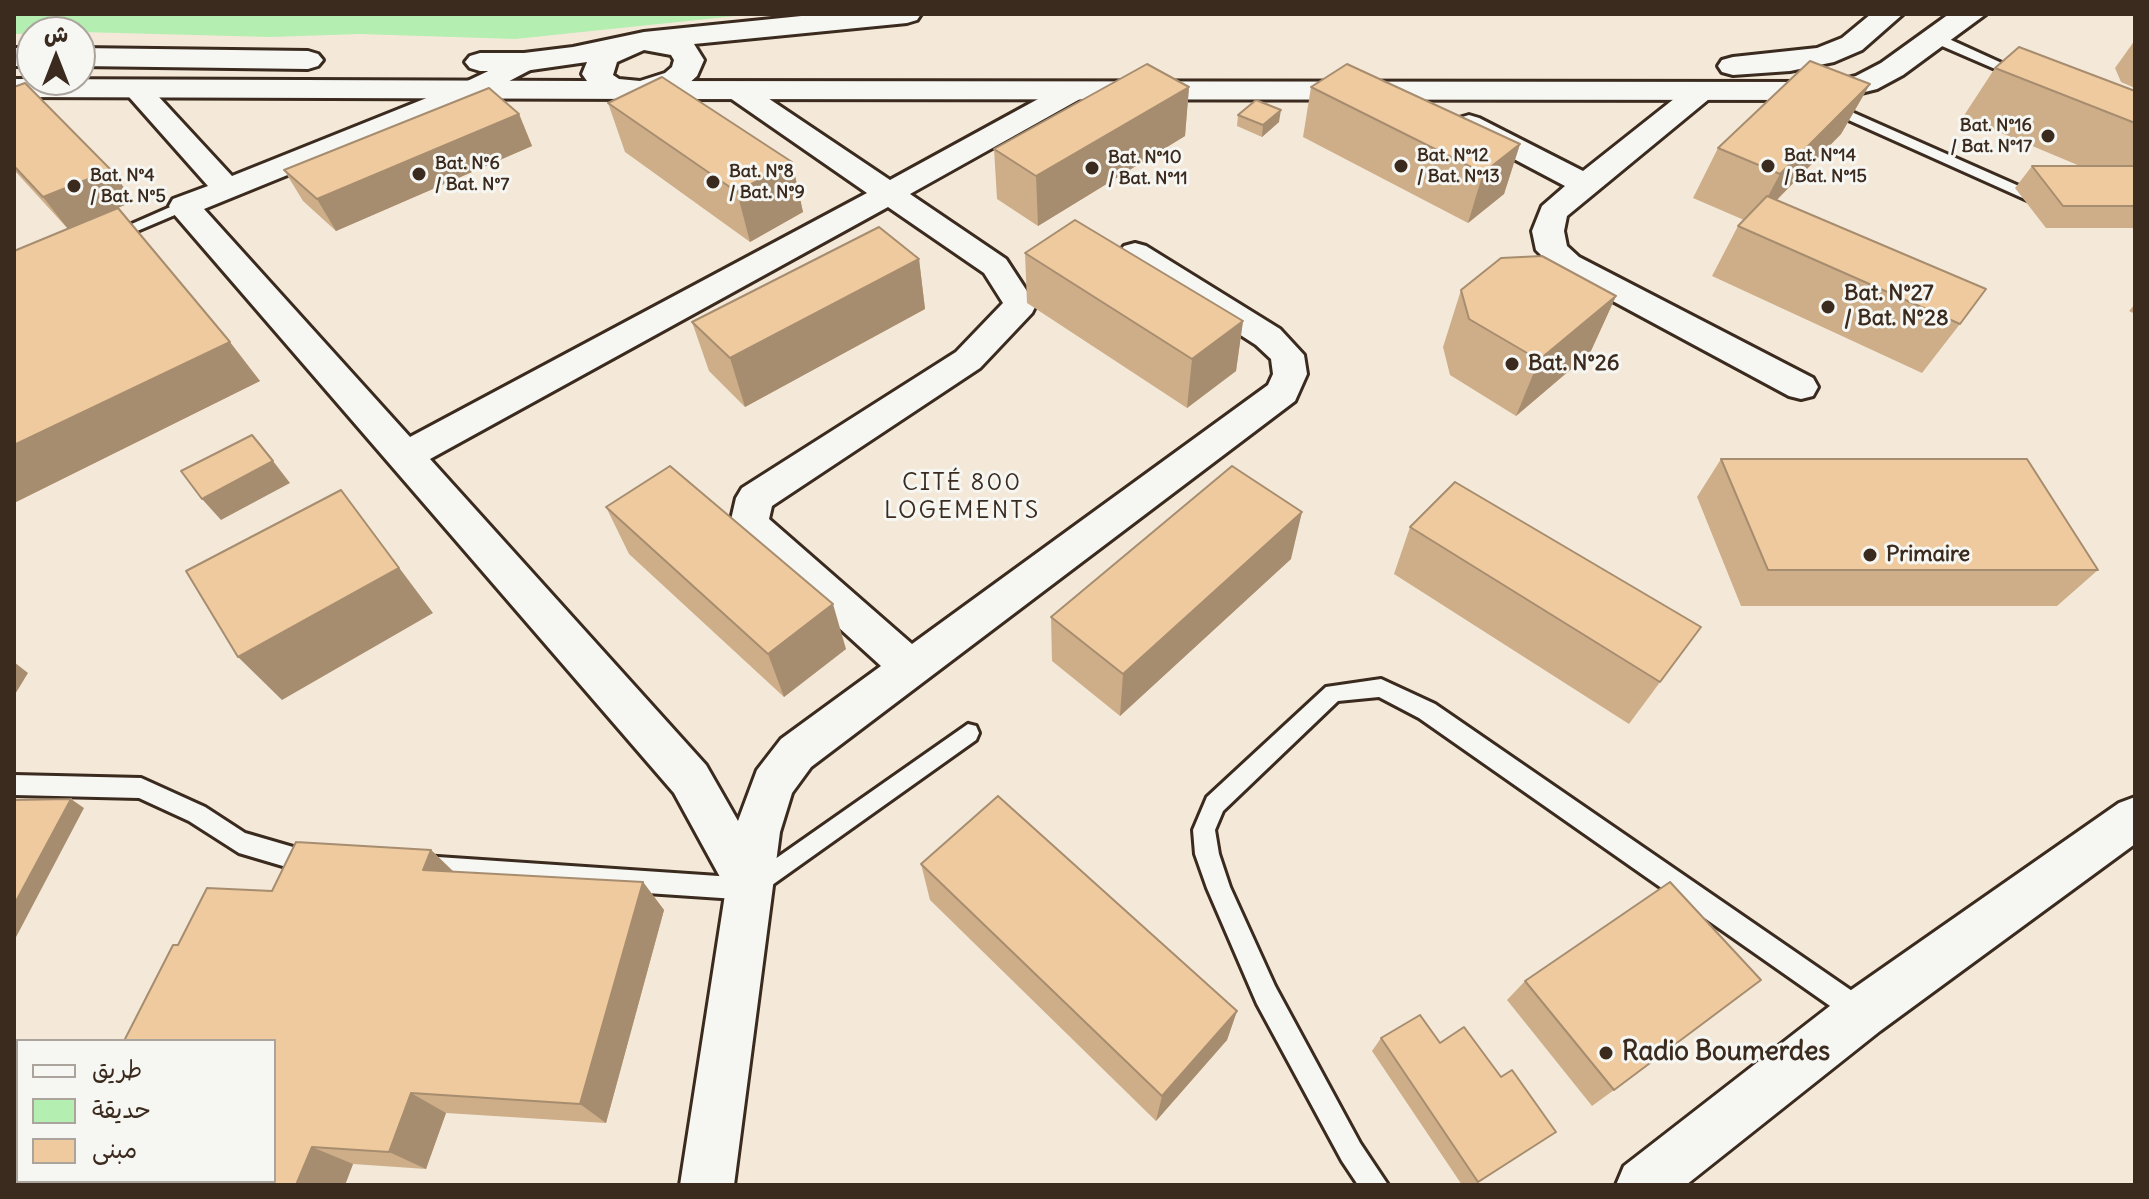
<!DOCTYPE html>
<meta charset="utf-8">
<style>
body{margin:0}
#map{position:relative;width:2149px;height:1199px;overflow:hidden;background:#f4e9d9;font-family:Delius,"Playpen Sans Arabic",sans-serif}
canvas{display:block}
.frame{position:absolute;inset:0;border:16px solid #3b2a1e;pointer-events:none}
.legend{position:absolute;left:16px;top:1039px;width:260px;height:144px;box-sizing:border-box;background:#f6f6f2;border:2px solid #aba49d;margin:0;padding:10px 14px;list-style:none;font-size:24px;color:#3b2a1e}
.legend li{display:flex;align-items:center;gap:16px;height:40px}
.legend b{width:40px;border:2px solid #aba49d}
.north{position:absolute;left:16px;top:16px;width:80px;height:80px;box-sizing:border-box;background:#f6f6f2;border:2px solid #aba49d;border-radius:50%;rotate:0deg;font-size:22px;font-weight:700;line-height:32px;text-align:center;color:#3b2a1e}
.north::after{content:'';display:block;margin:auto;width:28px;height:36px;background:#3b2a1e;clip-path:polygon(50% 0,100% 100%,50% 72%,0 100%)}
</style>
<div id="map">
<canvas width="2149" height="1199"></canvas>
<div class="frame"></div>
<ul class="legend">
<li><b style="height:10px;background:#f6f6f2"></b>طريق</li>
<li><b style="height:22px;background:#b5eeb1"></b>حديقة</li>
<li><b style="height:22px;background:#efca9f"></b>مبنى</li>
</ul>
<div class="north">ش</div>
</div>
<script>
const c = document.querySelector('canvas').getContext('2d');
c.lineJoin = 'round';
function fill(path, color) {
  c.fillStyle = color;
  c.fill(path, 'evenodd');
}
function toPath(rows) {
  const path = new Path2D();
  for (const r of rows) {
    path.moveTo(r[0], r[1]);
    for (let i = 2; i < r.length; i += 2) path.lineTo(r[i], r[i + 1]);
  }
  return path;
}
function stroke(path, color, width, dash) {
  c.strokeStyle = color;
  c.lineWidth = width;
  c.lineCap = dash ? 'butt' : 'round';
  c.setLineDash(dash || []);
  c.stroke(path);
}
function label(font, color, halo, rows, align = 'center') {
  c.font = font + ' Delius,sans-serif';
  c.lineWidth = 6;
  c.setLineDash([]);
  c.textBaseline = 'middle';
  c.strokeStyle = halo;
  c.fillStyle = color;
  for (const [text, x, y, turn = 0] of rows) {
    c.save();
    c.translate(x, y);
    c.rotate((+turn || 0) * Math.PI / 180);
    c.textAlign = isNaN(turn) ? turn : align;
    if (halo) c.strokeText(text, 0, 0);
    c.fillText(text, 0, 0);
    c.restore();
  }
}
const green = toPath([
 [14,14,755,14,515,39,360,34,271,37,80,32,14,34]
]);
const service = toPath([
 [1928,34,1938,34,2028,75,2016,78,1928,40,1928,34],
 [1829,102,2046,198,2049,201,2046,204,2036,204,1824,109,1824,103,1829,102],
 [184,201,192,206,189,209,116,240,104,240,102,237,184,201],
 [1381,679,1435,704,1871,1004,1875,1013,1871,1022,1862,1026,1853,1022,1419,718,1379,697,1338,701,1223,811,1215,830,1219,854,1230,887,1275,986,1360,1143,1388,1185,1358,1185,1342,1161,1257,1004,1207,888,1195,854,1193,830,1207,797,1326,687,1381,679],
 [968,724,976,726,979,733,976,740,751,900,423,878,415,875,411,867,415,859,423,856,748,878,968,724],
 [14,775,141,778,205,807,245,833,293,847,315,848,323,851,327,859,323,867,315,870,293,869,239,853,189,821,139,798,14,795,14,775]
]);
const minor = toPath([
 [524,54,534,56,537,62,534,68,479,97,204,209,410,437,867,193,730,98,726,92,730,86,740,84,750,86,890,180,1060,87,1070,85,1080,87,1084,93,1080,99,910,194,1006,259,1036,305,1032,313,980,368,772,506,769,519,912,644,1268,385,1273,374,1271,359,1256,345,1124,260,1119,253,1124,246,1135,243,1146,246,1280,329,1304,355,1307,374,1295,401,811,767,792,793,780,832,734,1185,680,1185,726,888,674,793,173,213,169,206,173,199,208,186,122,89,126,83,136,81,146,83,232,176,459,85,524,54],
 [888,207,984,273,1003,303,956,352,742,488,736,498,730,524,736,534,881,666,781,739,757,770,738,821,706,765,430,459,888,207],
 [1699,85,1709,87,1713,93,1709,99,1567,216,1564,231,1567,246,1579,257,1813,378,1818,387,1813,396,1801,399,1789,396,1557,271,1536,250,1532,231,1542,206,1565,186,1459,130,1455,124,1459,118,1469,115,1479,118,1583,171,1689,87,1699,85],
 [2135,797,2135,844,1880,1031,1686,1185,1616,1185,1624,1166,1844,995,2119,803,2135,797]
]);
const tertiary = toPath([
 [1871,14,1903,14,1862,50,1834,62,1790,71,1733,75,1722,72,1718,66,1722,60,1733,57,1817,48,1842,38,1871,14],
 [1949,14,1986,14,1903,75,1877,89,1833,100,642,99,631,96,627,90,631,84,642,81,1833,82,1856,76,1881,63,1949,14]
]);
const secondary = toPath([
 [821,14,921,14,917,20,907,23,694,44,704,60,697,76,687,85,642,99,14,97,14,79,587,81,582,74,587,62,524,71,480,71,470,68,465,62,470,56,480,53,524,53,573,47,644,32,821,14],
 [644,50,671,55,674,60,672,67,665,73,640,81,619,79,613,75,617,62,644,50],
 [14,48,32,48,32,66,14,66,14,48],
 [80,48,308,51,318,54,323,60,318,66,308,69,80,66,80,48]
]);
const wall = toPath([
 [2135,40,2135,88,2121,82,2115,68],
 [1995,68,2135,91,2135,228,2046,228,2015,188,2032,166,2080,166,1963,117],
 [1870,84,1841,134,1777,200,1960,324,1922,373,1712,276,1738,226,1744,220,1693,198,1718,148],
 [14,87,134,201,118,208,260,381,14,503,14,251,68,229,14,170],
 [1189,87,1185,136,1038,226,997,199,994,149],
 [1311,87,1520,144,1504,194,1468,223,1303,137],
 [608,103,792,162,803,212,750,242,625,152],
 [519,114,532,146,336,231,303,201,284,170],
 [1238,115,1279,122,1262,137,1237,126],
 [1025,253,1243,321,1236,371,1187,408,1027,303],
 [919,259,925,309,745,407,709,371,692,322],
 [1461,290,1616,296,1590,353,1516,416,1450,375,1443,347],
 [2135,304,2135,314,2129,311],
 [1721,459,2098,570,2057,606,1741,606,1697,497],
 [606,507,846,649,784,697,629,554],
 [1410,527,1701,627,1629,724,1394,574],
 [1291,559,1120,716,1052,661,1051,617],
 [431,850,454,872,643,882,664,910,606,1123,446,1113,426,1169,353,1164,345,1185,94,1185,81,1181,274,1181,178,945,272,891],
 [921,864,1237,1011,1227,1040,1156,1121,930,900],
 [1525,981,1614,1090,1592,1106,1507,1000],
 [1381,1038,1440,1043,1541,1142,1475,1185,1462,1185,1372,1051]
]);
const shadedWall = toPath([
 [1870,84,1841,134,1753,224,1780,174],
 [1189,87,1185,136,1038,226,1036,176],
 [1281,110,1279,122,1262,137,1263,125],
 [519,114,532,146,336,231,317,199],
 [1520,144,1504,194,1468,223,1483,173],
 [792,162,803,212,750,242,737,192],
 [111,170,134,201,68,229,43,197],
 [919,259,925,309,745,407,730,358],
 [1616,296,1590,353,1516,416,1539,360],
 [1243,321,1236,371,1187,408,1192,359],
 [230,342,260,381,14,503,14,445],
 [273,461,290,483,221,520,202,499],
 [341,490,433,613,282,700,238,657],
 [1302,512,1291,559,1120,716,1123,674],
 [833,604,846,649,784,697,768,654],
 [14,662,28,673,14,696],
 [71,799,84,808,14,941,14,905],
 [431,850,461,879,423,870],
 [643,882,664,910,606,1123,580,1104],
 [1237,1011,1227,1040,1156,1121,1162,1096],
 [411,1093,446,1113,426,1169,389,1152],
 [312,1147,353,1164,345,1185,296,1185]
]);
const building = toPath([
 [2019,47,2135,91,2135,123,1995,68,2019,47],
 [1810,61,1870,84,1780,174,1718,148,1810,61],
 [1147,64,1189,87,1036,176,994,149,1147,64],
 [1347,64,1520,144,1483,173,1311,87,1347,64],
 [662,77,792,162,737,192,608,103,662,77],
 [25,83,111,170,43,197,14,166,14,87,25,83],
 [489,88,519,114,317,199,284,170,489,88],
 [1256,100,1281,110,1263,125,1238,115,1256,100],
 [2032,166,2135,166,2135,206,2063,206,2032,166],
 [1767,196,1986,289,1960,324,1738,226,1767,196],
 [118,208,230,342,14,445,14,251,118,208],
 [1075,220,1243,321,1192,359,1025,253,1075,220],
 [879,227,919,259,730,358,692,322,879,227],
 [1542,256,1616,296,1539,360,1469,319,1461,290,1501,258,1542,256],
 [252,435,273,461,202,499,181,471,252,435],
 [1721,459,2027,459,2098,570,1768,570,1721,459],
 [670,466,833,604,768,654,606,507,670,466],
 [1232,466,1302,512,1123,674,1051,617,1232,466],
 [1455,482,1701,627,1660,682,1410,527,1455,482],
 [341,490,399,568,238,657,186,571,341,490],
 [998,796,1237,1011,1162,1096,921,864,998,796],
 [71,799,14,905,14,800,71,799],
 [296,842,431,850,423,870,643,882,580,1104,411,1093,389,1152,312,1147,296,1185,241,1185,175,1181,274,1181,274,1041,124,1041,173,945,178,945,207,888,272,891,296,842],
 [1670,882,1761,980,1614,1090,1525,981,1670,882],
 [1420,1015,1440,1043,1464,1027,1501,1077,1512,1070,1556,1132,1478,1182,1381,1038,1420,1015]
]);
const markers = [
 [2048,136,8,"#3b2a1e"],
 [1401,166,8,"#3b2a1e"],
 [1768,166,8,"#3b2a1e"],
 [1092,168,8,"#3b2a1e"],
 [419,174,8,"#3b2a1e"],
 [713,182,8,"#3b2a1e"],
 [74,186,8,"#3b2a1e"],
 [1828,307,8,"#3b2a1e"],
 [1512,364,8,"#3b2a1e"],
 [1870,555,8,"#3b2a1e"],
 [1606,1053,8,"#3b2a1e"]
];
const farPoinames = [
 ["Bat. N°16",2032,126,"right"],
 ["/ Bat. N°17",2032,147,"right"],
 ["Bat. N°12",1417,156],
 ["/ Bat. N°13",1417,177],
 ["Bat. N°14",1784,156],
 ["/ Bat. N°15",1784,177],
 ["Bat. N°10",1108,158],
 ["/ Bat. N°11",1108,179],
 ["Bat. N°6",435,164],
 ["/ Bat. N°7",435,185],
 ["Bat. N°8",729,172],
 ["/ Bat. N°9",729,193],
 ["Bat. N°4",90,176],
 ["/ Bat. N°5",90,197]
];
const poiNames = [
 ["Bat. N°27",1844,294],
 ["/ Bat. N°28",1844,319],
 ["Bat. N°26",1528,364],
 ["Primaire",1886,555]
];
const neighbourhoodNames = [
 ["CITÉ 800",962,483],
 ["LOGEMENTS",962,511]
];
const nearPoinames = [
 ["Radio Boumerdes",1622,1053]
];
fill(green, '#b5eeb1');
stroke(service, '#3b2a1e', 6);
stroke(minor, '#3b2a1e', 6);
stroke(tertiary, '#3b2a1e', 6);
stroke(secondary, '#3b2a1e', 6);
fill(service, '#f6f6f2');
fill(minor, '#f6f6f2');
fill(tertiary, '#f6f6f2');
fill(secondary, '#f6f6f2');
fill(wall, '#ceae89');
fill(shadedWall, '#a78d6f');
fill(building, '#efca9f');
stroke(building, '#a78d6f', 2);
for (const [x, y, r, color] of markers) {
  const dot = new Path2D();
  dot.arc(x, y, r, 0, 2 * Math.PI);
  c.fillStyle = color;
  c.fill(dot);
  stroke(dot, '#f6f6f2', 3);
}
label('bold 18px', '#3b2a1e', '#f6f6f2', farPoinames, 'left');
label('bold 22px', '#3b2a1e', '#f6f6f2', poiNames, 'left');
c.letterSpacing = '2px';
label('24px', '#3b2a1e', '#f6f6f2', neighbourhoodNames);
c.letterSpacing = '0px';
label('bold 26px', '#3b2a1e', '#f6f6f2', nearPoinames, 'left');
</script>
